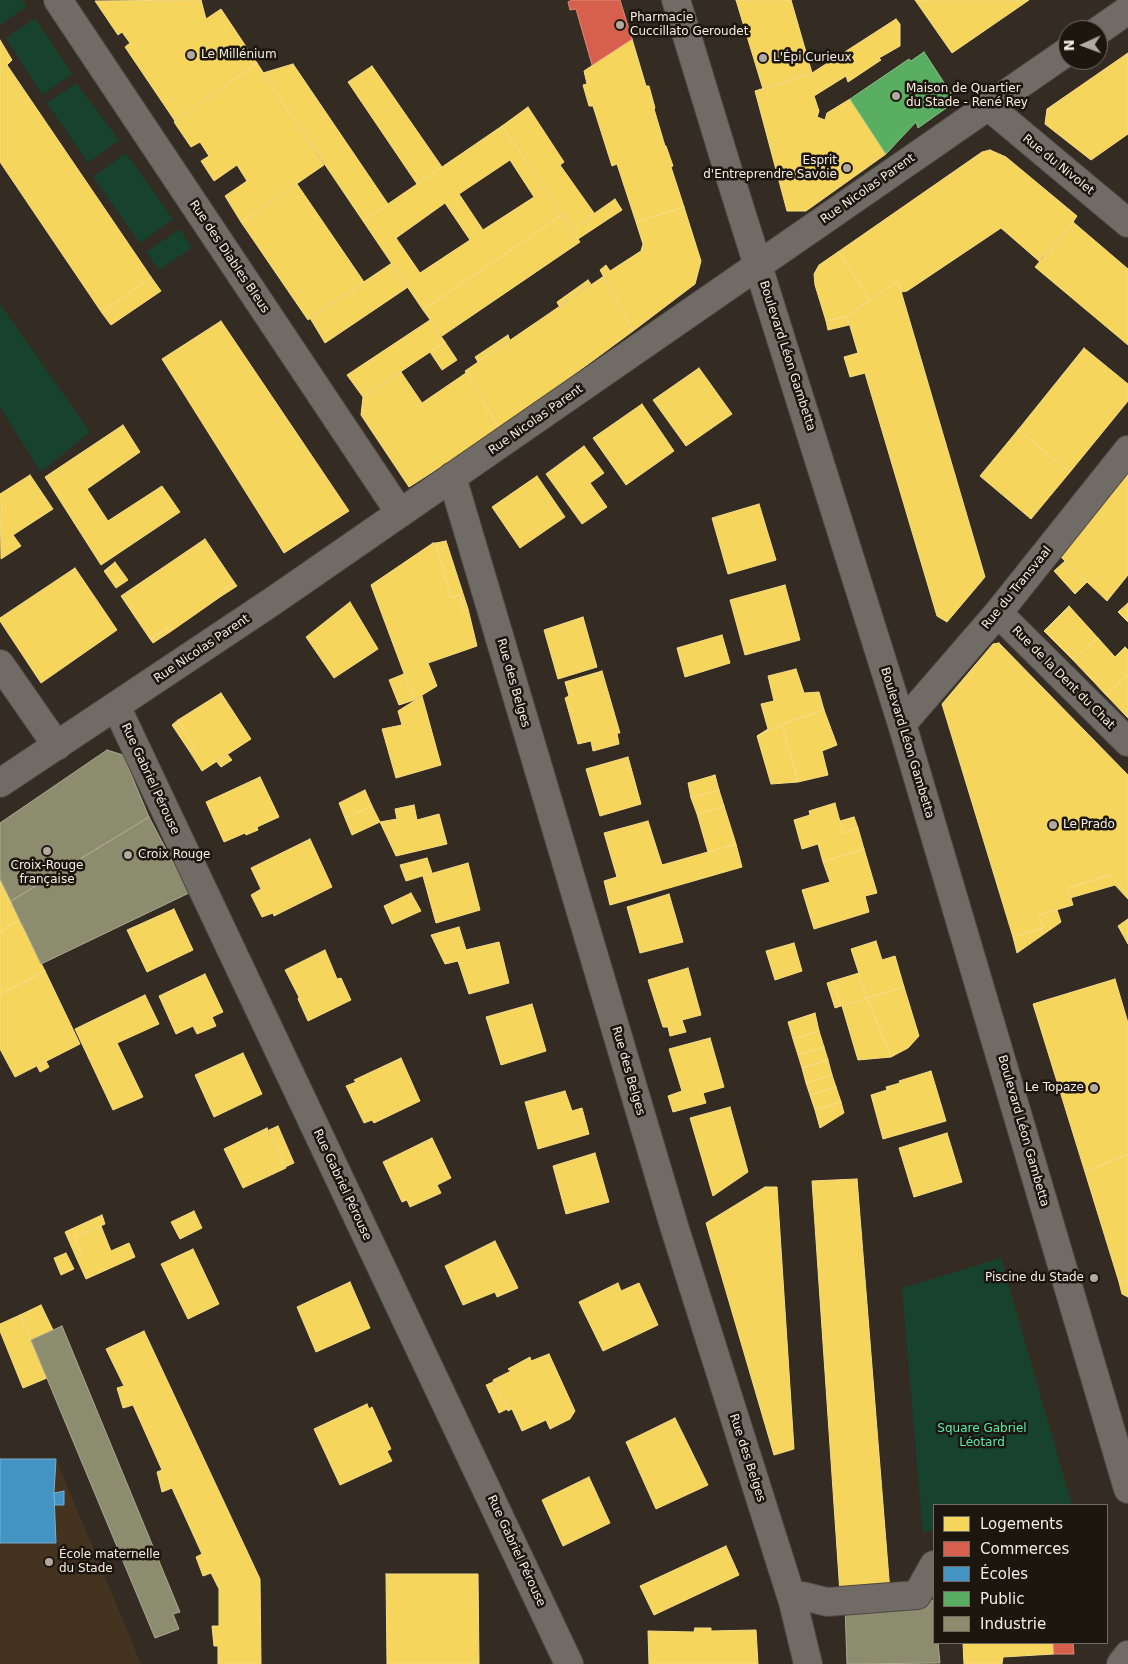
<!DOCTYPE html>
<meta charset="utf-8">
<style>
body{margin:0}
#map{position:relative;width:1128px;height:1664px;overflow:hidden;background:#342c23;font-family:"DejaVu Sans",sans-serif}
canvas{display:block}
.legend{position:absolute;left:933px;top:1504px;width:175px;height:140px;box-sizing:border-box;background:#1c160f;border:1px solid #736c64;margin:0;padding:6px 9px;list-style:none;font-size:15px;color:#f6ede4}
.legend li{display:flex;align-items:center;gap:10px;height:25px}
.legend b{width:25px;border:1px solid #736c64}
.north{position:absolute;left:1058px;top:20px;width:50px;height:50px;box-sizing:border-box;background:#1c160f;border:1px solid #736c64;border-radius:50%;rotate:268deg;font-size:14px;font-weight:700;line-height:20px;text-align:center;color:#f6ede4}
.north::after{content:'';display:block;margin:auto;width:18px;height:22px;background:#b2a9a0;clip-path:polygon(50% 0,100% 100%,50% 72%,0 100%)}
</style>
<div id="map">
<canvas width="1128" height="1664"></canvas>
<ul class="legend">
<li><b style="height:14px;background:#f6d55c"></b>Logements</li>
<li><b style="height:14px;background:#d6604d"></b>Commerces</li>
<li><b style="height:14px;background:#4393c3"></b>Écoles</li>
<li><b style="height:14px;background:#5aae61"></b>Public</li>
<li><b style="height:14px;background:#8c8c6e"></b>Industrie</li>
</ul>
<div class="north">N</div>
</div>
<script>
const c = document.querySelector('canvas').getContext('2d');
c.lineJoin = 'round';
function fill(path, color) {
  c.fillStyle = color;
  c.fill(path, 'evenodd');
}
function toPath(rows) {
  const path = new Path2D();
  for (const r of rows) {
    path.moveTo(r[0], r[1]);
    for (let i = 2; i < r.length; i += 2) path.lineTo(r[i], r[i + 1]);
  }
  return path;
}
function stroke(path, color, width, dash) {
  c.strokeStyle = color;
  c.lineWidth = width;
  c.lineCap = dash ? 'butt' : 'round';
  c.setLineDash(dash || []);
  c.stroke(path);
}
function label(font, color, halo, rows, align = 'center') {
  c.font = font + ' "DejaVu Sans",sans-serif';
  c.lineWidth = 5;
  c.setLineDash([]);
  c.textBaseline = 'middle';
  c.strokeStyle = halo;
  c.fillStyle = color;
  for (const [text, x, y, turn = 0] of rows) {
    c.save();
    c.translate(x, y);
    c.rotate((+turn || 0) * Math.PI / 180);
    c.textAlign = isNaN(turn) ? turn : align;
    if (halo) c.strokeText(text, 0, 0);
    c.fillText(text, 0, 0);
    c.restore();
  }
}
const built = toPath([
 [56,1459,141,1664,0,1664,0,1460]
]);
const green = toPath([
 [0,0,22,0,27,6,0,25],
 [35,18,72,74,42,95,6,38],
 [76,83,119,140,88,163,47,103],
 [126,153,173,219,140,243,93,177],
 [180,229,192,248,159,270,146,252],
 [0,304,90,432,41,472,0,407],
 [1001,1258,1072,1505,934,1505,934,1530,923,1532,902,1288]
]);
const homes = toPath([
 [201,0,206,19,221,9,257,63,175,121,125,47,130,43,122,32,118,35,95,1,201,0],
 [736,0,791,0,812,73,763,89,736,0],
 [915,0,1029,0,952,53,915,0],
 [896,19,900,24,900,46,879,58,881,60,848,82,846,76,814,96,819,111,817,117,825,120,827,113,850,99,886,154,806,211,787,211,755,91,812,73,896,19],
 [632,39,646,86,649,86,655,108,654,109,665,146,666,146,673,166,671,167,684,207,636,222,617,164,612,166,593,106,589,106,583,85,587,84,584,71,632,39],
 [0,40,12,60,7,65,151,277,102,313,0,162,0,40],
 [1128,53,1128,134,1091,160,1045,124,1047,109,1128,53],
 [257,63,324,165,241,222,225,196,247,181,237,165,214,181,201,161,209,156,200,142,191,147,174,122,257,63],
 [293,64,388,204,363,221,263,73,293,64],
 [372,66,442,167,417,184,348,82,372,66],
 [528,107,564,162,560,165,594,213,572,229,502,126,528,107],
 [502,126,562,215,423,310,363,221,502,126],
 [510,160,534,197,483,230,459,194,510,160],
 [445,203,470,240,420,273,396,238,445,203],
 [990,150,1006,157,1077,216,1073,222,1039,261,1001,228,907,291,901,292,898,281,870,300,838,252,982,152,990,150],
 [297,184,364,282,308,320,241,222,297,184],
 [615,199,622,210,578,239,572,229,615,199],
 [684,207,701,261,695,284,633,331,600,270,606,265,610,271,641,251,643,244,636,222,684,207],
 [562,215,580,242,442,336,423,310,562,215],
 [1073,222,1128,269,1128,345,1035,267,1073,222],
 [838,252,870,300,847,316,826,321,815,285,814,274,819,265,838,252],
 [392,263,408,287,325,343,310,318,392,263],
 [604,276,633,331,500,429,465,371,604,276],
 [151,277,161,291,111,325,102,313,151,277],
 [588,280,591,284,559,306,557,302,588,280],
 [898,281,985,577,947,622,937,616,865,373,850,377,844,357,858,353,847,316,898,281],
 [847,316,849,325,828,330,826,321,847,316],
 [430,320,445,342,363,397,347,375,430,320],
 [221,321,349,511,284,553,162,359,221,321],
 [508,335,510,341,478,362,475,357,508,335],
 [445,342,457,360,442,370,430,352,445,342],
 [1084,348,1128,384,1128,401,1070,472,1018,430,1084,348],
 [699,368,732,414,686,446,653,400,699,368],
 [401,372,422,403,466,373,500,429,409,487,361,415,363,397,401,372],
 [642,404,674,451,626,485,593,438,642,404],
 [123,425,140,452,87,489,108,521,162,486,180,512,101,565,45,477,123,425],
 [1018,430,1070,472,1031,519,980,476,1018,430],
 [584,446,604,473,590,483,607,507,582,524,546,474,584,446],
 [1128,474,1128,575,1107,601,1061,557,1128,474],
 [30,475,53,509,13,535,21,546,1,559,0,494,30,475],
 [537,476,565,517,520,548,492,507,537,476],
 [759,504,776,560,728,574,712,518,759,504],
 [205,539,234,582,218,594,220,597,170,632,167,628,150,639,121,596,205,539],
 [446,541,468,609,464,610,460,595,451,598,436,543,446,541],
 [433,543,436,543,451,598,460,595,464,610,468,609,477,646,428,663,437,686,414,700,371,585,433,543],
 [1065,561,1087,582,1075,594,1054,571,1065,561],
 [115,562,128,580,116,588,104,571,115,562],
 [75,568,117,630,41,683,0,621,0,618,75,568],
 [234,582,237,586,220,597,218,594,234,582],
 [785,585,800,640,745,655,730,600,785,585],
 [350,602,378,649,334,678,306,637,350,602],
 [1128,603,1128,622,1118,612,1128,603],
 [1069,606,1098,638,1072,659,1044,631,1069,606],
 [583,617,597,667,558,679,544,630,583,617],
 [167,628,170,632,153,643,150,639,167,628],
 [722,635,730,663,685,677,677,648,722,635],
 [1098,638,1115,657,1092,680,1072,659,1098,638],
 [999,643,1128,775,1128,894,1109,875,1068,888,1073,905,1039,915,1043,928,1013,937,942,704,993,644,999,643],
 [1125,647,1128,650,1128,674,1106,695,1092,680,1125,647],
 [796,669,804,693,819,692,824,710,782,724,757,736,768,729,761,704,774,701,768,676,796,669],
 [602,671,620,733,617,733,619,744,593,751,591,741,578,744,565,698,569,696,565,682,602,671],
 [404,674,414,700,399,705,389,680,404,674],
 [1128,674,1128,718,1106,695,1128,674],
 [221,693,251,739,202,771,190,752,195,748,178,720,221,693],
 [422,696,441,765,396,778,382,729,402,725,398,711,422,696],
 [824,710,837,745,822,751,828,775,798,782,782,724,824,710],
 [178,720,195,748,190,752,172,725,178,720],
 [782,724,798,782,771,784,757,736,782,724],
 [227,754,232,760,221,767,216,761,227,754],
 [628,757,641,804,600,816,586,769,628,757],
 [715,775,719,790,691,798,688,783,715,775],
 [260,777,279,817,257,827,258,830,246,835,245,833,224,842,206,802,260,777],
 [365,790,372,806,345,818,339,803,365,790],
 [719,790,724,806,697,814,691,798,719,790],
 [835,803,843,833,858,828,864,849,823,862,818,844,802,849,794,820,810,815,809,811,835,803],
 [414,805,417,820,439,814,447,844,396,856,380,822,397,819,395,809,414,805],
 [372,806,380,822,352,835,345,818,372,806],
 [724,806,736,844,708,852,697,814,724,806],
 [854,817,858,828,843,833,840,821,854,817],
 [648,821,662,865,736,844,742,867,610,905,604,881,617,877,604,833,648,821],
 [310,839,332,887,274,916,273,913,262,917,251,895,261,889,251,868,310,839],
 [864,849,877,893,865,896,869,912,814,929,802,890,830,882,823,862,864,849],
 [427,858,432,873,406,881,400,865,427,858],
 [468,863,480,910,436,923,423,876,468,863],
 [1109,875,1128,894,1128,899,1115,885,1070,898,1068,888,1109,875],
 [0,879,19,920,0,932,0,879],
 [411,893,421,911,392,924,384,906,411,893],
 [669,894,683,942,640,953,627,907,669,894],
 [174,909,193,950,147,972,127,930,174,909],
 [1057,910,1061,922,1017,953,1013,937,1043,928,1039,915,1057,910],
 [1128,919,1128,944,1118,926,1128,919],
 [19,920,45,971,0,994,0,932,19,920],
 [459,927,466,950,499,942,509,983,469,994,458,961,445,964,431,935,459,927],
 [876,941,882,960,895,956,904,987,867,998,851,949,876,941],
 [794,943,802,971,775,980,766,951,794,943],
 [325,950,337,979,341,978,351,1000,308,1021,298,999,299,997,285,970,325,950],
 [688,968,701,1015,682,1020,686,1032,670,1036,668,1027,663,1027,648,980,688,968],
 [45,971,80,1044,15,1077,0,1049,0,994,45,971],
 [859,973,867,998,841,1006,833,981,859,973],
 [205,974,223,1012,212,1017,216,1026,197,1034,193,1026,176,1034,159,996,205,974],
 [1115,979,1128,1023,1128,1154,1085,1172,1033,1004,1115,979],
 [833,981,841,1006,835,1008,827,983,833,981],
 [904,987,919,1036,908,1048,891,1057,867,998,904,987],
 [145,995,159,1024,117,1043,143,1097,113,1110,75,1029,145,995],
 [867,998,891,1057,858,1060,842,1006,867,998],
 [532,1004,546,1051,501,1065,486,1017,532,1004],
 [815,1013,819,1031,793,1039,788,1022,815,1013],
 [819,1031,824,1047,798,1055,793,1039,819,1031],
 [710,1038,724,1087,703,1093,706,1103,673,1112,668,1096,682,1091,669,1049,710,1038],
 [824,1047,828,1060,802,1068,798,1055,824,1047],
 [243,1053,262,1094,214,1117,195,1075,243,1053],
 [401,1058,420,1101,374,1123,372,1120,364,1123,346,1086,356,1082,354,1080,401,1058],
 [828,1060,832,1075,806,1083,802,1068,828,1060],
 [46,1061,49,1067,40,1072,37,1066,46,1061],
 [931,1071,946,1121,883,1139,871,1095,887,1090,886,1087,900,1083,899,1081,931,1071],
 [832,1075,836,1087,810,1095,806,1083,832,1075],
 [836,1087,841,1102,815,1110,810,1095,836,1087],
 [565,1091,572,1111,582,1108,589,1134,538,1149,525,1102,565,1091],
 [841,1102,844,1113,820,1128,815,1110,841,1102],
 [730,1107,748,1172,713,1196,690,1118,730,1107],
 [278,1126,294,1163,285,1167,269,1130,278,1126],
 [267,1128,286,1168,243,1188,224,1149,267,1128],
 [947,1133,962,1182,914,1197,899,1148,947,1133],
 [432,1138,451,1178,437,1185,441,1193,410,1207,407,1200,402,1202,383,1162,432,1138],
 [595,1153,609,1202,566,1214,553,1166,595,1153],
 [1128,1154,1128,1281,1119,1282,1085,1172,1128,1154],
 [857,1179,890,1592,840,1593,812,1181,857,1179],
 [765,1187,777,1187,794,1449,774,1455,706,1223,765,1187],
 [194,1211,202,1228,180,1239,171,1222,194,1211],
 [102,1215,105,1224,74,1237,81,1254,76,1257,65,1232,102,1215],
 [101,1226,111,1251,129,1243,135,1257,86,1279,76,1257,81,1254,74,1237,101,1226],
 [495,1241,518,1288,497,1297,495,1292,463,1305,445,1266,495,1241],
 [193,1249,219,1304,188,1319,161,1264,193,1249],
 [66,1253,74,1269,61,1275,54,1258,66,1253],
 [1128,1281,1128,1297,1122,1294,1119,1282,1128,1281],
 [350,1282,370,1328,316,1352,297,1307,350,1282],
 [618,1283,621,1291,639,1283,658,1325,603,1351,579,1302,618,1283],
 [41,1305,53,1330,31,1340,20,1315,41,1305],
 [20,1315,47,1378,23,1388,0,1331,0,1324,20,1315],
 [144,1331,260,1579,261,1664,218,1664,218,1646,214,1646,212,1626,219,1626,219,1589,211,1573,203,1576,196,1557,202,1554,172,1488,162,1492,157,1472,162,1470,133,1405,123,1408,117,1388,124,1386,106,1349,144,1331],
 [549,1354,575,1411,570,1419,550,1429,546,1420,522,1431,512,1409,508,1411,493,1380,511,1371,508,1369,530,1357,531,1361,549,1354],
 [493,1382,507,1409,499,1413,486,1385,493,1382],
 [367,1404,369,1409,372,1407,391,1449,387,1451,392,1461,340,1485,314,1429,367,1404],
 [675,1418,708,1485,656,1509,626,1442,675,1418],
 [589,1477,610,1523,563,1546,542,1500,589,1477],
 [726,1546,739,1575,654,1615,640,1586,726,1546],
 [386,1574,478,1574,479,1664,387,1664,386,1574],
 [695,1628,711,1628,711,1631,756,1630,758,1664,649,1664,648,1631,694,1632,695,1628],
 [963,1643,1053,1643,1054,1654,1003,1657,1002,1664,964,1664,963,1643]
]);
const shops = toPath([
 [572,0,620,0,632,39,592,65,576,9,570,10,568,2,572,0],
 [1053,1643,1073,1643,1074,1654,1054,1654,1053,1643]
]);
const schools = toPath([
 [0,1459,56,1459,54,1493,56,1543,0,1543,0,1459],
 [64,1491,64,1505,55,1505,54,1493,64,1491]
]);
const public = toPath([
 [924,52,956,101,918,128,916,122,886,154,850,99,909,59,911,61,924,52]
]);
const industry = toPath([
 [107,750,123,755,149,817,11,901,0,879,0,823,107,750],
 [149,817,189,893,41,964,11,901,149,817],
 [62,1326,180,1612,173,1614,179,1629,155,1638,31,1340,62,1326],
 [934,1600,934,1643,938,1643,940,1663,847,1664,845,1606,934,1600]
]);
const street = toPath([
 [58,0,400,513],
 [988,106,1128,223],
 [452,477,674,1226,793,1602,808,1664],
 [998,613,1128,742],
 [0,664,57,746],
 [116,706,569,1664],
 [902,724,998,613,1128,450],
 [803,1596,827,1602,917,1595,934,1565],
 [1121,1664,1128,1655]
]);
const secondary = toPath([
 [676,0,726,164,902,724,1128,1489],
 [1098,31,1128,10],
 [0,783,273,601,1068,51]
]);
const markers = [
 [620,25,5,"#b2a9a0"],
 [191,55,5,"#b2a9a0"],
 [763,58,5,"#b2a9a0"],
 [896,96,5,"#b2a9a0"],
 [847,168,5,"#b2a9a0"],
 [1053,825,5,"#b2a9a0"],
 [47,851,5,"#b2a9a0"],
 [128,855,5,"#b2a9a0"],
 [1094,1088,5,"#b2a9a0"],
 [1094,1278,5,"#b2a9a0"],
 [49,1562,5,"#b2a9a0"]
];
const poiNames = [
 ["Pharmacie",630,18],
 ["Cuccillato Geroudet",630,32],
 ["Le Millénium",201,55],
 ["L'Épi Curieux",773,58],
 ["Maison de Quartier",906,89],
 ["du Stade - René Rey",906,103],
 ["Esprit",837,161,"right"],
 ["d'Entreprendre Savoie",837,175,"right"],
 ["Le Prado",1063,825],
 ["Croix Rouge",138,855],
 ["Croix-Rouge",47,866,"center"],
 ["française",47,880,"center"],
 ["Le Topaze",1084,1088,"right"],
 ["Piscine du Stade",1084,1278,"right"],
 ["École maternelle",59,1555],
 ["du Stade",59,1569]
];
const streetNames = [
 ["Rue du Nivolet",1058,165,39],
 ["Rue Nicolas Parent",868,189,-35],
 ["Rue des Diables Bleus",229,257,56],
 ["Boulevard Léon Gambetta",787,356,72],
 ["Rue Nicolas Parent",536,420,-35],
 ["Rue du Transvaal",1017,588,-51],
 ["Rue Nicolas Parent",202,649,-34],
 ["Rue de la Dent du Chat",1063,678,45],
 ["Rue des Belges",513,683,74],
 ["Boulevard Léon Gambetta",907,743,73],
 ["Rue Gabriel Pérouse",150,779,65],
 ["Rue des Belges",628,1071,74],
 ["Boulevard Léon Gambetta",1023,1131,74],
 ["Rue Gabriel Pérouse",342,1185,65],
 ["Rue des Belges",747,1458,72],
 ["Rue Gabriel Pérouse",516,1551,65]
];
const parkNames = [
 ["Square Gabriel",982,1429],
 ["Léotard",982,1443]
];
fill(built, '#43331f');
fill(green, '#16422e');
fill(homes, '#f6d55c');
stroke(homes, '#f6dc85', 1);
fill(shops, '#d6604d');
stroke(shops, '#e08a7a', 1);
fill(schools, '#4393c3');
stroke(schools, '#79aecd', 1);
fill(public, '#5aae61');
stroke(public, '#89c188', 1);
fill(industry, '#8c8c6e');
stroke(industry, '#aca991', 1);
stroke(street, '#4f4841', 30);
stroke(secondary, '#4f4841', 30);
stroke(street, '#706b64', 28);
stroke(secondary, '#706b64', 28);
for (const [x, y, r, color] of markers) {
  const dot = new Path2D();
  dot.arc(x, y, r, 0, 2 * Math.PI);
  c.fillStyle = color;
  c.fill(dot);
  stroke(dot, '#1c160f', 2);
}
label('12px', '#f6ede4', '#1c160f', poiNames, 'left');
label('12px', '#f6ede4', '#1c160f', streetNames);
label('12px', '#53eead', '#1c160f', parkNames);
</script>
